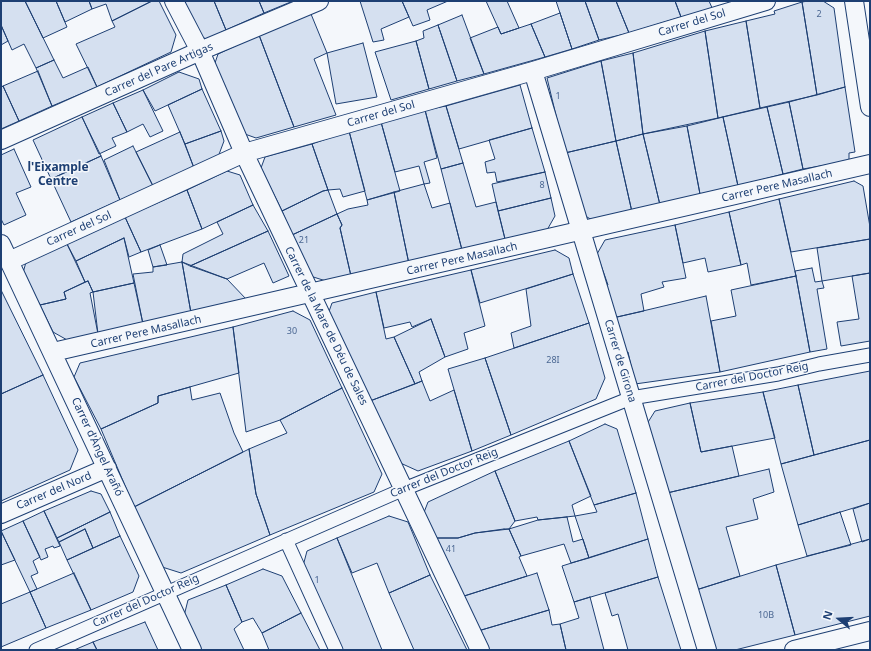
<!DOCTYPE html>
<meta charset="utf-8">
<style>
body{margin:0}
#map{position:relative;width:871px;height:651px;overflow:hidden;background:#f4f7fb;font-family:"Noto Sans",sans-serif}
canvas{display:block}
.frame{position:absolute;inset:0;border:2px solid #1d3f73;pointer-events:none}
.north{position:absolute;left:819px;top:599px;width:40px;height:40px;-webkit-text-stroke:3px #f4f7fb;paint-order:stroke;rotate:288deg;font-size:11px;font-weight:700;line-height:16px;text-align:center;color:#1d3f73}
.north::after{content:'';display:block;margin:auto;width:14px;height:18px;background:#1d3f73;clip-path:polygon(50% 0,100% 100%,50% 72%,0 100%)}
</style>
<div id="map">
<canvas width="871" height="651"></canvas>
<div class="frame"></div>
<div class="north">N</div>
</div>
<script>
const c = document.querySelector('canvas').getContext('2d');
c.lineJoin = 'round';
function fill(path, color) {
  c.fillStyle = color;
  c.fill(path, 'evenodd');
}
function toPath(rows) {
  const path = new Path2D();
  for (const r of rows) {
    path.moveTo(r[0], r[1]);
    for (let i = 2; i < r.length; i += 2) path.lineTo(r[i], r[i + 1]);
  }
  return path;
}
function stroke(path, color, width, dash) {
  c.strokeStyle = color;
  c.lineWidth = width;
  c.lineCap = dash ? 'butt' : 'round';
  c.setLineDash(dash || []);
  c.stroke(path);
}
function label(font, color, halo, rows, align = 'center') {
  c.font = font + ' "Noto Sans",sans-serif';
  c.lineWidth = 3;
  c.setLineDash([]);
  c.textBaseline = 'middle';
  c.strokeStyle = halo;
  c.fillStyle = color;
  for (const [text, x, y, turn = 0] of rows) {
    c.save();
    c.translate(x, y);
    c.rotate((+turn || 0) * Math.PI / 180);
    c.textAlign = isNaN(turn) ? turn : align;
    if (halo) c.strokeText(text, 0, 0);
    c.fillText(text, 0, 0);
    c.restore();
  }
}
const building = toPath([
 [1,1,25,1,54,60,36,68,24,44,12,50,1,25,1,1],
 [25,1,56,1,67,27,43,38,25,1],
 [56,1,89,1,92,9,65,22,56,1],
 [89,1,152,1,112,21,106,4,92,9,89,1],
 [152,1,159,1,176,35,171,52,97,87,76,44,115,27,112,21,152,1],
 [180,1,214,1,226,30,207,39,198,36,180,1],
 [214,1,259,1,264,13,226,30,214,1],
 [259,1,293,1,264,13,259,1],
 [360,1,402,1,409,17,381,29,384,40,373,42,360,1],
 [402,1,448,1,427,10,430,20,413,26,402,1],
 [486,1,507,1,519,28,501,34,486,1],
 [556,1,585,1,599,40,572,49,556,1],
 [585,1,616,1,629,33,599,40,585,1],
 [616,1,675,1,681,17,629,33,616,1],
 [675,1,709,1,713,10,681,17,675,1],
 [808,1,823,1,834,8,845,87,817,95,802,2,808,1],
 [802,2,817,95,760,108,746,21,775,14,774,11,802,2],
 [560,13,572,49,545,57,531,24,560,13],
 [311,14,327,53,314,59,336,115,294,127,259,35,311,14],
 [462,15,484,74,457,81,438,25,462,15],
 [746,21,760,108,718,118,705,31,746,21],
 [531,24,545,57,484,74,470,38,498,27,501,34,531,24],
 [1,25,8,41,1,45,1,25],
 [438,25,457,81,429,89,416,41,424,38,423,31,438,25],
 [705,31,718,118,643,134,633,53,705,31],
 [259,35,294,127,256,138,242,133,213,69,218,54,259,35],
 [416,41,429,89,391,100,375,52,416,41],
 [363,43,377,97,336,104,327,53,363,43],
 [633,53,643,134,616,141,601,61,633,53],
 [54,60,63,78,88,67,97,87,52,106,36,68,54,60],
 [601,61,616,141,565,153,547,78,601,61],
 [38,71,52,106,19,121,3,86,38,71],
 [179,72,199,79,202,89,155,111,143,90,179,72],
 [520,85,532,128,459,149,446,106,520,85],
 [3,86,19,121,1,129,1,88,3,86],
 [845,87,855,152,849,153,849,161,803,169,789,102,845,87],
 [202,89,221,131,185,144,168,105,202,89],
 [143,90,163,131,150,137,143,124,127,132,113,103,143,90],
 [789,102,803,169,783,174,767,107,789,102],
 [113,103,127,132,112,138,116,146,99,154,82,117,113,103],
 [446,106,463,163,441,169,425,110,446,106],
 [767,107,783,174,738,186,723,117,767,107],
 [425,110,437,158,424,162,430,183,424,184,419,166,395,172,381,122,425,110],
 [82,117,101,156,51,179,33,140,82,117],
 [723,117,738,186,700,194,687,126,723,117],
 [381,122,400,191,367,200,349,131,381,122],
 [687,126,700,194,660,205,643,134,687,126],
 [532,128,545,172,497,182,495,172,487,173,485,162,495,159,489,140,532,128],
 [221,131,224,141,218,157,194,168,185,144,221,131],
 [349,131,365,191,343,197,340,189,328,190,312,144,349,131],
 [180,132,194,168,153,186,136,152,180,132],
 [643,134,660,205,632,212,616,141,643,134],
 [616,141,632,212,594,221,580,213,565,153,616,141],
 [312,144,328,190,323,191,282,211,261,168,265,157,312,144],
 [133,146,153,186,120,200,104,160,133,146],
 [14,149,31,187,16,193,26,215,4,225,1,219,1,155,14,149],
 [101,156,120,200,71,222,51,179,101,156],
 [463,163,476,207,496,202,505,239,462,250,441,169,463,163],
 [227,171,240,175,253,205,202,229,187,190,227,171],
 [545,172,551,198,498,211,492,184,545,172],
 [854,181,863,186,870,227,870,239,791,252,779,199,854,181],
 [424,184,432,208,450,203,462,250,409,264,394,192,424,184],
 [187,190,202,229,141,252,125,217,187,190],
 [328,190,337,214,292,235,282,211,323,191,328,190],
 [394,192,409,264,351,276,340,228,342,225,337,214,348,209,368,205,367,200,394,192],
 [551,198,555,216,547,230,505,239,498,211,551,198],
 [779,199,796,276,751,285,747,263,741,265,729,212,779,199],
 [253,205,268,231,190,266,182,262,183,254,223,234,217,222,253,205],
 [729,212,741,265,708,272,705,258,683,263,675,225,729,212],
 [337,214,342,225,340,228,351,276,326,281,307,275,292,235,337,214],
 [125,217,141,252,129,257,124,238,76,261,67,244,125,217],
 [675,225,686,278,662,282,664,287,641,294,644,311,612,318,603,286,608,285,597,254,605,240,675,225],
 [268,231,289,276,273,283,264,263,227,279,190,266,268,231],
 [124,238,134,283,93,292,88,281,85,282,76,261,124,238],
 [870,239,870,273,822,281,817,248,870,239],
 [67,244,85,282,64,292,66,299,40,305,23,273,26,262,67,244],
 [160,245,167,265,153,267,148,250,160,245],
 [555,250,569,258,573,274,480,303,471,270,555,250],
 [182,262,191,313,143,324,133,274,153,272,153,267,182,262],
 [182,262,227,279,247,300,191,313,182,262],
 [812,268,815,282,822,281,824,288,817,289,827,349,810,352,795,271,812,268],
 [471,270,485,326,464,333,468,349,445,357,431,319,412,327,410,322,384,328,376,292,471,270],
 [870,273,870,341,841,346,837,322,859,319,852,276,870,273],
 [573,274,589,323,514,348,511,333,531,326,526,289,573,274],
 [796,276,810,352,720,372,711,321,736,316,731,290,796,276],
 [88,281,93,292,90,293,98,334,69,341,53,332,40,305,66,299,64,292,88,281],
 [134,283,143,324,98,334,93,292,134,283],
 [1,290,43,375,1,394,1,290],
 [376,292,386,339,394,337,415,384,370,401,327,317,332,303,376,292],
 [706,296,720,372,635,384,628,352,620,354,609,319,706,296],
 [293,311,310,320,342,388,280,420,246,432,233,327,293,311],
 [431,319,445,357,419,372,422,381,415,384,394,337,431,319],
 [589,323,605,378,596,399,511,435,485,358,589,323],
 [233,327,239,373,158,396,158,403,101,429,74,377,80,363,233,327],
 [485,358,511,435,472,451,448,369,485,358],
 [870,371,870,440,814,455,798,385,870,371],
 [43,375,78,450,70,470,1,501,1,394,43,375],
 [422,381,430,401,454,390,472,451,418,471,396,461,370,401,422,381],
 [798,385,814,455,781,464,763,392,798,385],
 [190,387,192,400,220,393,234,433,243,452,134,507,101,429,158,403,158,396,190,387],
 [342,388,382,474,374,492,270,535,256,494,249,449,287,433,280,420,342,388],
 [763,392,775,438,701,452,690,403,763,392],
 [690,403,701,452,732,446,739,476,667,493,645,427,655,411,690,403],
 [605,424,617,429,636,493,594,505,569,441,605,424],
 [870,440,870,503,798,525,781,464,870,440],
 [569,441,591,496,572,505,575,516,538,520,537,517,515,521,495,471,569,441],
 [249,449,256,494,270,535,181,573,159,566,134,507,249,449],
 [769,469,774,492,753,499,758,519,726,527,740,576,696,590,667,493,769,469],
 [495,471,515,521,509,529,475,533,458,538,433,538,423,515,428,502,495,471],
 [91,491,101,494,110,512,57,538,44,511,91,491],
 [636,493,648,539,589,558,575,516,597,512,594,505,636,493],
 [870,503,870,539,862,542,853,509,870,503],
 [44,511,60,546,54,548,53,546,45,549,48,557,41,560,23,521,44,511],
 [110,512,120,536,93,548,85,529,59,542,57,538,110,512],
 [840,512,851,545,807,556,798,525,840,512],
 [389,516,408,522,430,575,389,593,377,563,352,573,337,538,389,516],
 [567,517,573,542,583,539,589,558,571,563,564,544,521,556,509,529,538,520,567,517],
 [23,521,40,557,33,561,38,573,31,576,37,589,30,592,1,531,23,521],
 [85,529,93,548,67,560,59,542,85,529],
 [504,529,509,529,521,556,519,557,527,576,461,597,433,538,458,538,475,533,504,529],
 [1,531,15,560,1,565,1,531],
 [120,536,139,576,133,592,91,610,67,560,120,536],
 [337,538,382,650,342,650,303,566,307,551,337,538],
 [648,539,658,577,574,602,562,566,648,539],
 [870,539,870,616,795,635,776,565,870,539],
 [776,565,795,635,735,650,714,650,696,590,776,565],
 [263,569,282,576,301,613,262,633,253,618,242,622,226,585,263,569],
 [74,573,91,610,46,628,30,592,74,573],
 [537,573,549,610,478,631,461,597,537,573],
 [430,575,467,650,414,650,389,593,430,575],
 [658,577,681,650,628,650,618,614,612,616,605,593,658,577],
 [226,585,242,622,234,629,244,650,200,650,184,616,188,600,226,585],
 [30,592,46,628,1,647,1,604,30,592],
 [590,597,604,650,566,650,560,624,579,618,574,602,590,597],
 [549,610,552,625,560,624,566,650,488,650,478,631,549,610],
 [301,613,320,650,269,650,262,633,301,613],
 [145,622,158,650,97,650,93,642,145,622],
 [93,642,97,650,74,650,93,642]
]);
const pedestrian = toPath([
 [286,540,336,650],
 [36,650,404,489,631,398,778,374,819,364,870,355]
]);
const minor = toPath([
 [174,1,200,51,244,153,480,650],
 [854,1,870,107],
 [533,71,707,650],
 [1,140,200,51,319,1],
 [1,244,192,650],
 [9,261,244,153,533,71,766,1],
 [53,352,870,164],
 [1,514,107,468],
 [794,650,870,631]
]);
const numberNames = [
 ["2",819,14],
 ["1",558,96],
 ["8",542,185],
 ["21",304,240],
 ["30",292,331],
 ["28I",553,360],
 ["41",451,549],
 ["1",317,580],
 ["10B",766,615]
];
const streetNames = [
 ["Carrer del Sol",692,23,-17],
 ["Carrer del Pare Artigas",159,70,-24],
 ["Carrer del Sol",381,114,-16],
 ["Carrer Pere Masallach",777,186,-13],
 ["Carrer del Sol",79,229,-24],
 ["Carrer Pere Masallach",462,259,-13],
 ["Carrer de la Mare de Déu de Sales",326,326,64],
 ["Carrer Pere Masallach",146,332,-13],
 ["Carrer de Girona",620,361,73],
 ["Carrer del Doctor Reig",752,377,-11],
 ["Carrer d'Àngel Arañó",97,447,65],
 ["Carrer del Doctor Reig",444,473,-22],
 ["Carrer del Nord",54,491,-23],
 ["Carrer del Doctor Reig",146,601,-24]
];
const neighbourhoodNames = [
 ["l'Eixample",58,168],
 ["Centre",58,182]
];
fill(building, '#d5e0f0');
stroke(building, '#1d3f73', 1);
stroke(pedestrian, '#1d3f73', 15);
stroke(minor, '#1d3f73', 20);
stroke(pedestrian, '#f4f7fb', 13);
stroke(minor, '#f4f7fb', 18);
label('9px', '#4b6792', null, numberNames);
label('11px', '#1d3f73', '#f4f7fb', streetNames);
label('bold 12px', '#1d3f73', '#f4f7fb', neighbourhoodNames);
</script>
